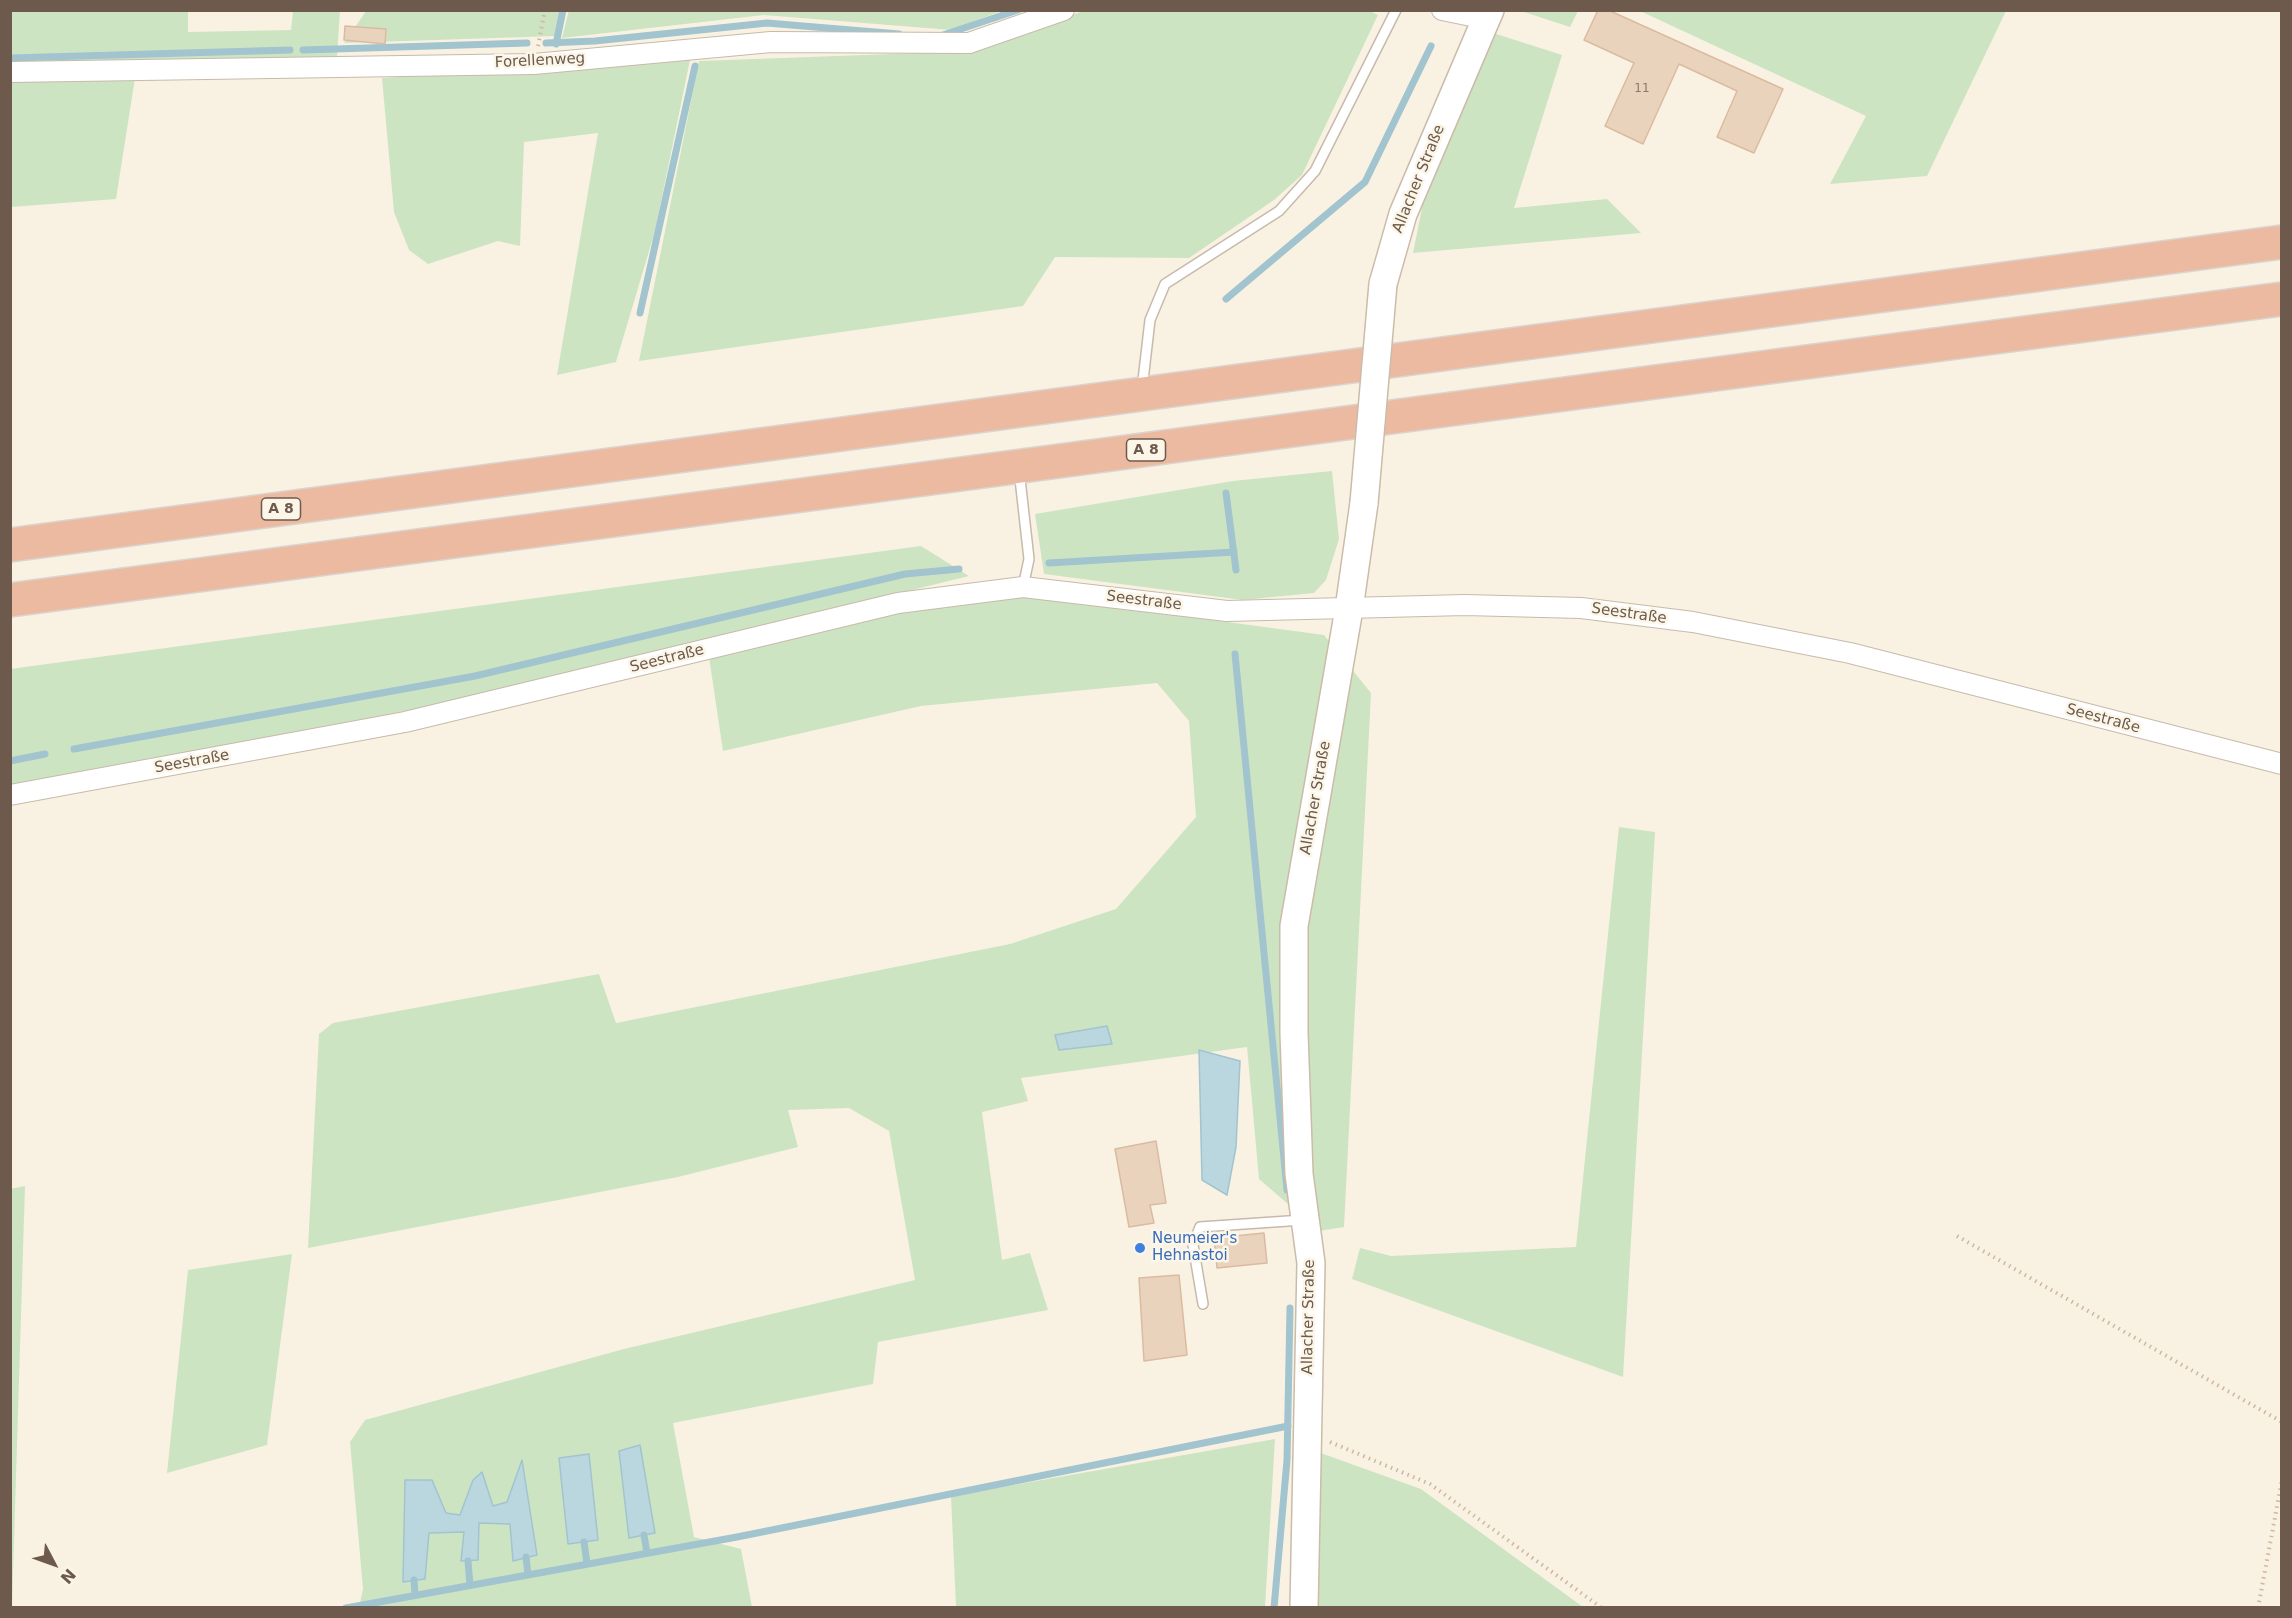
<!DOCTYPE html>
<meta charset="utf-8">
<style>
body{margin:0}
#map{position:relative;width:2292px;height:1618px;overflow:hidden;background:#f9f2e2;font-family:"DejaVu Sans",sans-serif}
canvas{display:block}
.frame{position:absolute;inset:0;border:12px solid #6d5a4c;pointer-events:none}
.north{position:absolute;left:24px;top:1534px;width:60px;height:60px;-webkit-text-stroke:4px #fcf6e8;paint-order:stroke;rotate:131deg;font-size:16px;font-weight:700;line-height:24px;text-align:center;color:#6d5a4c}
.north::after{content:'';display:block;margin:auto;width:21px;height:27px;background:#6d5a4c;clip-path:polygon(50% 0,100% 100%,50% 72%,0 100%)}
</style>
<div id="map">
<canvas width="2292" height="1618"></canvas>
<div class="frame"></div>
<div class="north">N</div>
</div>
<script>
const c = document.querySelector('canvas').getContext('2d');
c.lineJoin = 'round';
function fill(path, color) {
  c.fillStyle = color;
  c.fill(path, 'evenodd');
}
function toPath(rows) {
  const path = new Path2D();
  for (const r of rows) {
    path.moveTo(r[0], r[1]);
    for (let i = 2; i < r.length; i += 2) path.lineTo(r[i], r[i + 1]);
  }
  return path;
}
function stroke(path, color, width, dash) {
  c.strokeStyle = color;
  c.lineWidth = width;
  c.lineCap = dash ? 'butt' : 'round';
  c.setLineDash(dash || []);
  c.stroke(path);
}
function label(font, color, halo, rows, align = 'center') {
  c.font = font + ' "DejaVu Sans",sans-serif';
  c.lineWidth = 5;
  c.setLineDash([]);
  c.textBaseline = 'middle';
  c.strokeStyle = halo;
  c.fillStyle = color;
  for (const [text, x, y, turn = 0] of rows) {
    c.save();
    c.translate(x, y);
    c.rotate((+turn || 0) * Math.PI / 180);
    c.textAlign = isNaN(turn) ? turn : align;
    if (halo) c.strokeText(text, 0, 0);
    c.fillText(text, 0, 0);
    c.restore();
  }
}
const green = toPath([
 [569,10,1001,10,1001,11,951,30,764,15,562,38],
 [1367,10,1378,15,1302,175,1274,200,1189,258,1055,257,1023,306,639,361,699,61,975,51,1083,11],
 [10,11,188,11,188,32,291,30,293,11,340,11,337,56,135,78,116,199,11,207],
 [366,11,561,11,556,36,344,43],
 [1521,11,1578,10,1578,11,1570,27],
 [1640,11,2006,11,1927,176,1830,184,1866,116],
 [1490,32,1562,55,1514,208,1607,199,1641,233,1413,253,1423,203],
 [690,60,655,231,616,362,557,375,598,133,524,142,520,246,498,241,428,264,409,250,394,212,382,78],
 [1332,471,1339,539,1326,580,1314,593,1243,600,1044,574,1035,514,1233,481],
 [921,546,969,576,465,700,11,785,10,669],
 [1019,594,1324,635,1371,693,1344,1227,1319,1231,1259,1179,1247,1047,1021,1078,1028,1101,982,1112,1002,1260,1030,1253,1048,1310,878,1342,873,1384,673,1423,694,1537,741,1549,752,1607,359,1607,363,1589,350,1442,365,1420,624,1349,915,1280,889,1131,849,1108,788,1110,798,1147,678,1177,308,1248,319,1034,333,1023,599,974,616,1023,1010,944,1116,909,1196,817,1189,721,1157,683,921,706,723,751,709,657,898,610],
 [1619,827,1655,832,1623,1377,1352,1279,1360,1248,1391,1256,1576,1247],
 [25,1186,12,1607,11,1608,10,1189],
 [292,1254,267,1445,167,1473,188,1270],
 [1275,1439,1265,1607,956,1607,951,1496],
 [1315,1451,1421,1489,1583,1607,1309,1608]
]);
const water = toPath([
 [1107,1026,1112,1044,1059,1050,1055,1035,1107,1026],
 [1199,1050,1240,1061,1236,1147,1227,1195,1202,1180,1199,1050],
 [640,1445,655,1533,629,1538,619,1451,640,1445],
 [589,1454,598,1540,568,1544,559,1458,589,1454],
 [522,1460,537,1555,513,1561,510,1524,479,1523,478,1560,461,1561,464,1532,429,1533,425,1579,403,1582,405,1480,432,1480,446,1513,460,1515,473,1480,482,1472,493,1506,507,1502,522,1460]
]);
const stream = toPath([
 [940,36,1018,10],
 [546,43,595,41,767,23,899,34],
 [556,44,563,10],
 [303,50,527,43],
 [10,58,290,50],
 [1226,299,1365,182,1431,46],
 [640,313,695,66],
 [1226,493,1236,570],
 [1049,563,1234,552],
 [1235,654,1287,1190],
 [74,749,475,676,905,574,959,569],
 [10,761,45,754],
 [644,1535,647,1553],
 [584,1542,587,1564],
 [526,1557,528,1575],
 [468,1561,470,1585],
 [414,1580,415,1595],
 [346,1608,737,1537,1288,1426],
 [1274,1608,1287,1460,1290,1308]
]);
const building = toPath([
 [1598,10,1608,10,1783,89,1754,153,1717,137,1737,91,1679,64,1643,144,1605,126,1634,63,1584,40,1598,10],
 [345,26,386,29,385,44,344,40,345,26],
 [1156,1141,1166,1203,1150,1205,1154,1223,1129,1227,1115,1149,1156,1141],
 [1264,1233,1267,1263,1217,1268,1214,1238,1264,1233],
 [1179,1275,1187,1355,1144,1361,1139,1278,1179,1275]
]);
const path = toPath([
 [538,46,545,10],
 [1957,1236,2282,1422],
 [1330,1442,1430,1484,1602,1608],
 [2258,1608,2282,1480]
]);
const lane = toPath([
 [1142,389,1150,320,1165,284,1279,211,1315,171,1396,10],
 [1019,470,1029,559,1023,587],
 [1203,1304,1193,1245,1200,1227,1303,1220]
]);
const street = toPath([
 [1442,10,1486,19],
 [10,72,534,64,771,42,969,43,1064,10],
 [10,795,405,722,898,603,1023,587,1227,611,1465,605,1581,608,1693,622,1850,653,2282,764]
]);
const secondary = toPath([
 [1383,284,1403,214,1490,10],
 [1304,1608,1311,1263,1299,1174,1294,1033,1294,926,1349,609,1364,503]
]);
const highway = toPath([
 [10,545,2282,242],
 [10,600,2282,299]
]);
const secondaryBridge = toPath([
 [1364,503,1383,284]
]);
const markers = [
 [1140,1248,6,"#3f7fe0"]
];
const numberNames = [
 ["11",1642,89]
];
const shields = [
 [1146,450,39],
 [281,509,39]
];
const shieldNames = [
 ["A 8",1146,450],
 ["A 8",281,509]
];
const streetNames = [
 ["Forellenweg",540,61,-3],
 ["Allacher Straße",1419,179,-68],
 ["Seestraße",1144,601,7],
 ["Seestraße",1629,614,8],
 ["Seestraße",667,659,-14],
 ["Seestraße",2103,719,15],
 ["Seestraße",192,762,-10],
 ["Allacher Straße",1316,798,-80],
 ["Allacher Straße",1309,1317,-89]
];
const shopNames = [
 ["Neumeier's",1152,1239],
 ["Hehnastoi",1152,1256]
];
fill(green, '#cde4c3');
fill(water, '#bad7df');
stroke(water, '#a1c4cf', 1.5);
stroke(stream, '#a1c4cf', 7);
fill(building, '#ead3bd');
stroke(building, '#dbbba0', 1.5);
stroke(lane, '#c7baab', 12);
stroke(street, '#c7baab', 22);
stroke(secondary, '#cbbba9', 30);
stroke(highway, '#d9d4d0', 36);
stroke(path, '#cfb7a1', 4, [1.5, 4.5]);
stroke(lane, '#fff', 9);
stroke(street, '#fff', 20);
stroke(secondary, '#fff', 27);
stroke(highway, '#ecbaa0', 33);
stroke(secondaryBridge, '#cbbba9', 30, []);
stroke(secondaryBridge, '#fff', 27);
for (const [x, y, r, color] of markers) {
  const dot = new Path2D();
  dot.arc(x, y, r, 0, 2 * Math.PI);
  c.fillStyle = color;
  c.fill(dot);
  stroke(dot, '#fcf6e8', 2);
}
label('12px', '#8c7868', null, numberNames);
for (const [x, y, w] of shields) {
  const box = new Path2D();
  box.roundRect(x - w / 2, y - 11, w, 22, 4.5);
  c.fillStyle = '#fcf6e8';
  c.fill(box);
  stroke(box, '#6d5a4c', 1.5);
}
label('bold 14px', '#6d5a4c', null, shieldNames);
label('15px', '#6d5a4c', '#fcf6e8', streetNames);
label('15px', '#366cbe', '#fcf6e8', shopNames, 'left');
</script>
